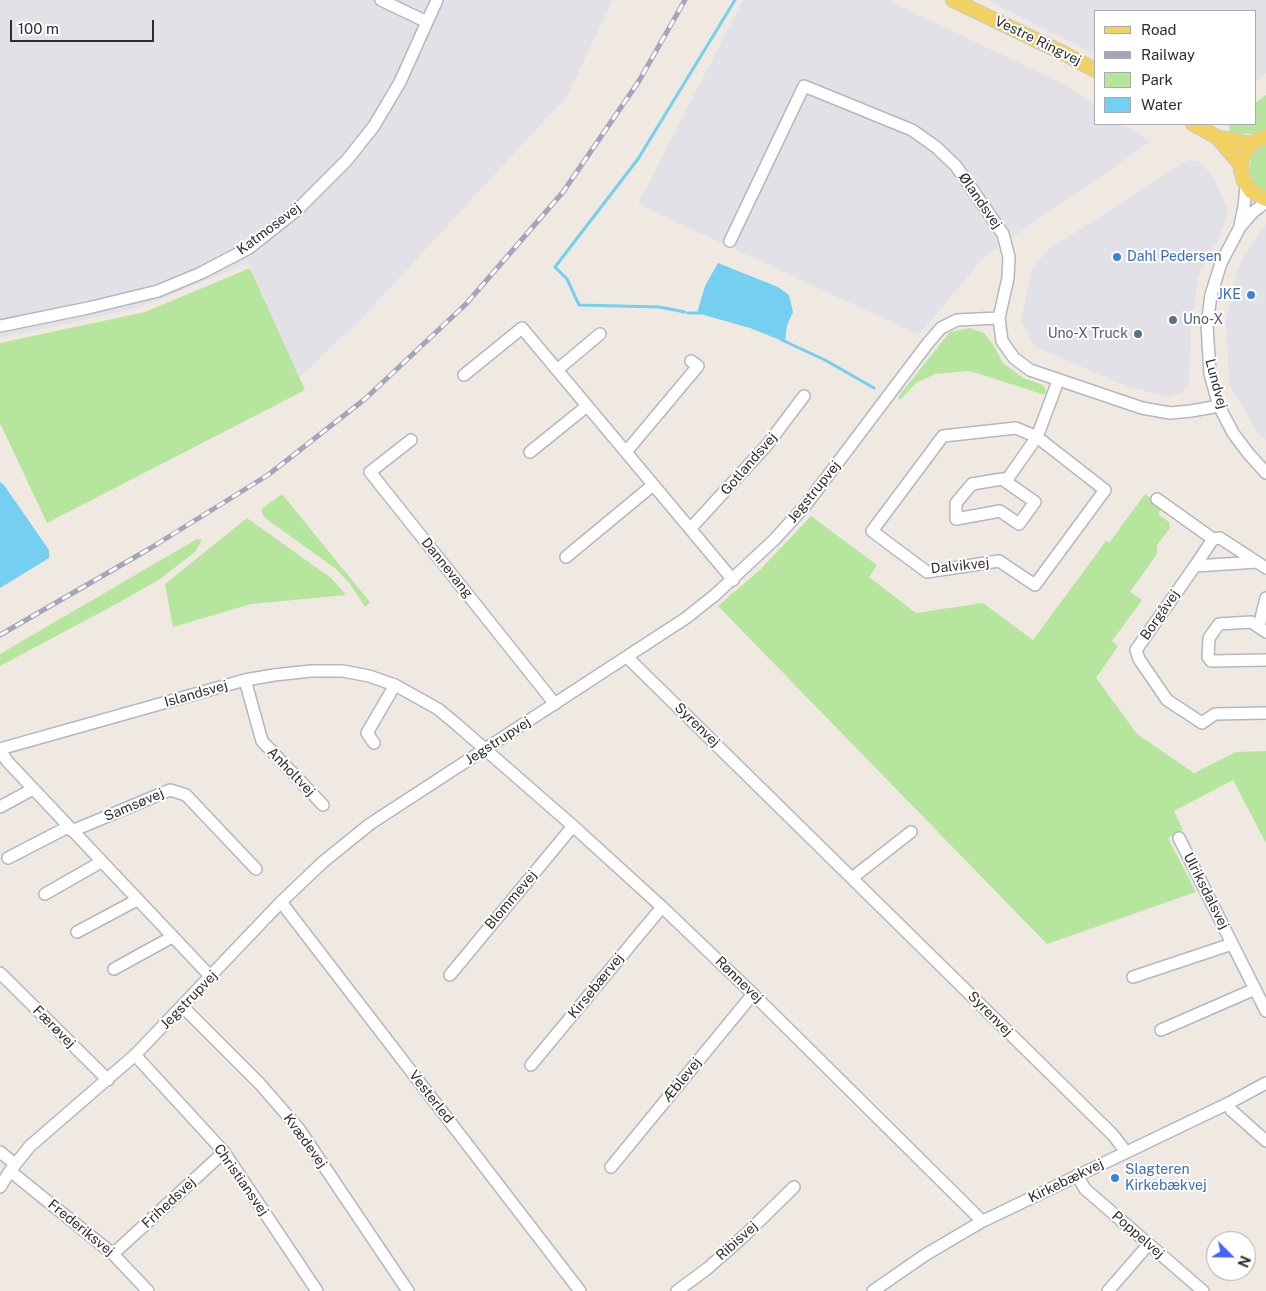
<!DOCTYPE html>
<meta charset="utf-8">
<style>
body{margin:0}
#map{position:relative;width:1266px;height:1291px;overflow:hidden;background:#efe9e1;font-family:"Public Sans",sans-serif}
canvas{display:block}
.legend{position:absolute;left:1094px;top:10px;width:162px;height:115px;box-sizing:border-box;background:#fff;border:1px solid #ababab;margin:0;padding:6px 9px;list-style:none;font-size:15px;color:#2e2e2e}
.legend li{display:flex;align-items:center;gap:10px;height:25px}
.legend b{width:25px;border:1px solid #ababab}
.north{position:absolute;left:1206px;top:1231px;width:50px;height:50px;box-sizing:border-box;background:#fff;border:1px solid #ababab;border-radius:50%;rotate:113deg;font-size:14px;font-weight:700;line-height:20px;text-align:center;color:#2e2e2e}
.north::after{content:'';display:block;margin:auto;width:18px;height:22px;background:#4264fb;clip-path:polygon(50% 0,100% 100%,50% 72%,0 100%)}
.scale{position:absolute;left:10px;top:20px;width:144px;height:22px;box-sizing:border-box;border:2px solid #2e2e2e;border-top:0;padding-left:6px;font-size:15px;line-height:18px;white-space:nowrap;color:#2e2e2e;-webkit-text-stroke:4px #fff;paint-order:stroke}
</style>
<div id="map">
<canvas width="1266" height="1291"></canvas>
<ul class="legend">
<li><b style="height:6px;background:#f2d163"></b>Road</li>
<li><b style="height:6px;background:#a3a6b8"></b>Railway</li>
<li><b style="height:14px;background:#b6e59e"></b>Park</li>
<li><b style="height:14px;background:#75cff0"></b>Water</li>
</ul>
<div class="north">N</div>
<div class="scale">100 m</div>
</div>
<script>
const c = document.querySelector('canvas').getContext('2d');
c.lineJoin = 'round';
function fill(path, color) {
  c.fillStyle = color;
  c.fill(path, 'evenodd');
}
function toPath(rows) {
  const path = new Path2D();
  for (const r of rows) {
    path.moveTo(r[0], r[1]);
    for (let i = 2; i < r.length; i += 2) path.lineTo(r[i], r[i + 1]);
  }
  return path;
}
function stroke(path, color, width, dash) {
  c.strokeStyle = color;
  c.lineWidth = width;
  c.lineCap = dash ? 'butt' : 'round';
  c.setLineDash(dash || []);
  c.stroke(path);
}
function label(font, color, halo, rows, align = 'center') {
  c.font = font + ' "Public Sans",sans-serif';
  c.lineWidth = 4;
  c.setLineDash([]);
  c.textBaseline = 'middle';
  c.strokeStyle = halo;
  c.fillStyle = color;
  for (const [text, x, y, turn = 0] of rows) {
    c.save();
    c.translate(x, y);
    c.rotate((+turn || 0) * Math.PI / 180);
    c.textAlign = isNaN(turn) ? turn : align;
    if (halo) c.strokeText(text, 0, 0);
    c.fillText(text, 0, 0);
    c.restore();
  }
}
const industrial = toPath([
 [0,0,613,0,567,96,366,314,299,378,249,263,138,308,0,338],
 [743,0,888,0,1063,84,1095,105,1095,124,1123,124,1150,142,984,257,919,335,638,204],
 [986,0,1266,0,1266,73,1255,82,1255,11,1095,11,1095,54],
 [1188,160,1200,161,1216,182,1228,211,1220,235,1198,277,1191,332,1189,382,1182,392,1168,398,1119,383,1034,346,1021,319,1032,271,1045,252],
 [1266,223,1266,440,1260,436,1229,384,1226,320,1238,267]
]);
const green = toPath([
 [1266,95,1266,130,1250,134,1230,133,1229,124,1255,124,1255,103],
 [1266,145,1266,190,1255,184,1249,171,1252,156,1257,150],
 [250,268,305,390,47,523,0,423,0,343,145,312],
 [970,328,984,333,993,344,1003,363,1023,378,1041,384,1046,389,1045,395,970,371,935,374,916,383,900,400,898,397,950,332],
 [282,494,369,601,370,603,365,607,350,584,336,569,265,518,261,511,264,507],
 [1145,494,1159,504,1160,511,1158,514,1169,522,1170,528,1157,545,1157,554,1130,592,1142,600,1112,641,1118,646,1096,678,1137,734,1194,773,1236,752,1266,751,1266,843,1233,780,1174,811,1183,830,1168,838,1196,892,1047,944,718,606,761,569,811,516,877,565,869,577,916,613,983,603,1033,640,1106,541,1109,543],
 [247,518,331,578,346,595,251,604,173,627,165,584],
 [197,539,202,540,195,552,160,579,118,603,0,666,0,654]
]);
const water = toPath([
 [718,263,778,287,789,295,793,312,787,325,785,342,750,328,697,313,705,286],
 [0,482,4,485,49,550,49,558,0,588]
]);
const stream = toPath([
 [685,312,659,307,579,305,567,279,555,267,638,159,735,0],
 [688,313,700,313],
 [782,340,825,360,874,388]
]);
const minor = toPath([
 [381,0,427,22],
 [1266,202,1253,212,1240,227,1221,263,1211,295,1207,325,1210,374,1219,406,1233,433,1248,453,1266,473],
 [1240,225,1244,207,1246,186],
 [730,241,804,86,912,130,936,147,956,166,1003,234,1009,257,1008,278,999,318,1002,341,1014,358,1030,370,1142,408,1170,413,1191,411,1219,406],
 [0,326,88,308,158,291,201,273,249,248,297,210,347,160,374,126,400,82,437,0],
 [557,370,600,334],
 [464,375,522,328,733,580],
 [1016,428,1037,437,1105,490,1035,585,999,561,927,572,872,531,943,436,1016,428],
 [411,440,370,472,555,704],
 [530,452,587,406],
 [626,452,698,366,691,361],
 [1002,479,1035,502,1019,524,1000,511,956,519,956,503,972,484,1002,479],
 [1006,481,1037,437,1058,381],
 [1157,499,1213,539],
 [690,529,767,445,804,396],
 [566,557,653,485],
 [1257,562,1195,566,1136,650,1139,659,1167,700,1202,723,1215,714,1266,713],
 [1195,566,1213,539,1220,538,1266,568],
 [1259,626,1266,598],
 [1266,632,1251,622,1219,624,1209,638,1208,657,1211,661,1266,660],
 [627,657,1113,1135,1126,1152],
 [245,680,262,741,323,805],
 [374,743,367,733,395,685],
 [0,749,245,680,274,675,311,671,343,671,369,676,395,685,438,709,455,723,573,826,662,907,753,994,978,1217,981,1222],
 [0,750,7,761,211,977],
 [0,807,33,789],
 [72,831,170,790,186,795,256,869],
 [1179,838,1266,1011],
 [8,858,68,827],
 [852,878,911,832],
 [45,894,101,862],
 [281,902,580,1291],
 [77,932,137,900],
 [114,969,172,937],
 [0,973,108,1080],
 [450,975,573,826],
 [1133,977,1232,944],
 [183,1007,260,1084,299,1129,408,1291],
 [1161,1030,1255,989],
 [135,1055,224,1152,317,1291],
 [531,1065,662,907],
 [1229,1103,1231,1110,1266,1141],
 [0,1152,15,1164],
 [611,1167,753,994],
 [10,1171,113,1254,148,1291],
 [1077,1175,1085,1189,1203,1291],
 [0,1187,10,1171,30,1146,135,1055,281,902,323,862,370,824,686,618,715,595,775,539,805,506,928,343,941,328,957,320,999,318],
 [113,1254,224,1152],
 [677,1291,708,1268,744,1236,794,1187],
 [873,1291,925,1255,981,1222,1229,1103,1266,1083],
 [1108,1291,1148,1245]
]);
const major = toPath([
 [953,0,1061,52,1095,70],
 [1193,124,1217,137,1252,144],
 [1217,137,1241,165],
 [1266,137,1257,140,1248,148,1242,159,1241,171,1244,181,1251,191,1266,199]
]);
const rail = toPath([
 [0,635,149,549,268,475,365,399,466,304,563,192,639,81,685,0]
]);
const markers = [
 [1117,257,5,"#3f7fe0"],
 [1251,295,5,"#3f7fe0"],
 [1173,320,5,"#5c6f8a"],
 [1138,334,5,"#5c6f8a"],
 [1115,1178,5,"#3f7fe0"]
];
const streetNames = [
 ["Vestre Ringvej",1038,41,26],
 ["Ølandsvej",980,201,55],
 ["Katmosevej",269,229,-37],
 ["Lundvej",1216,384,75],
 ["Gotlandsvej",749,464,-49],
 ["Jegstrupvej",814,492,-51],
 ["Dalvikvej",960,566,-6],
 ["Dannevang",447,568,51],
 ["Borgåvej",1160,615,-55],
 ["Islandsvej",196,694,-16],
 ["Syrenvej",697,725,44],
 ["Jegstrupvej",498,741,-33],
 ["Anholtvej",291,772,46],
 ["Samsøvej",134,805,-23],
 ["Ulriksdalsvej",1206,891,63],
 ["Blommevej",511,900,-50],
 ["Rønnevej",739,980,44],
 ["Kirsebærvej",596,986,-51],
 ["Jegstrupvej",189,1000,-46],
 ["Syrenvej",990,1014,45],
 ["Færøvej",54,1027,45],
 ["Æblevej",682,1080,-51],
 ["Vesterled",431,1097,52],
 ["Kvædevej",305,1141,54],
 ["Christiansvej",241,1180,55],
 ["Kirkebækvej",1066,1181,-26],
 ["Frihedsvej",169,1203,-43],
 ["Frederiksvej",81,1228,39],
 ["Poppelvej",1138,1235,41],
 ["Ribisvej",737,1241,-42]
];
const shopNames = [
 ["Dahl Pedersen",1127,257],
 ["JKE",1241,295,"right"],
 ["Slagteren",1125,1170],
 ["Kirkebækvej",1125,1186]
];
const serviceNames = [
 ["Uno-X",1183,320],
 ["Uno-X Truck",1128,334,"right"]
];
fill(industrial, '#e3e1e8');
fill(green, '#b6e59e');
fill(water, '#75cff0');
stroke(stream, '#75cff0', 3);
stroke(minor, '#b4b7c1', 14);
stroke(major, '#c9c9c9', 16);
stroke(minor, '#fff', 11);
stroke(major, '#f2d163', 14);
stroke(rail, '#a3a6b8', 5);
stroke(rail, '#fff', 3, [9]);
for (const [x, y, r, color] of markers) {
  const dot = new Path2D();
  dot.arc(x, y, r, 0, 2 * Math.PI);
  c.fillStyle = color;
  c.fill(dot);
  stroke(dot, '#fff', 2);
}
label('14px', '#2e2e2e', '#fff', streetNames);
label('14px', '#366cbe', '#fff', shopNames, 'left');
label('14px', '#4e5e75', '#fff', serviceNames, 'left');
</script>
